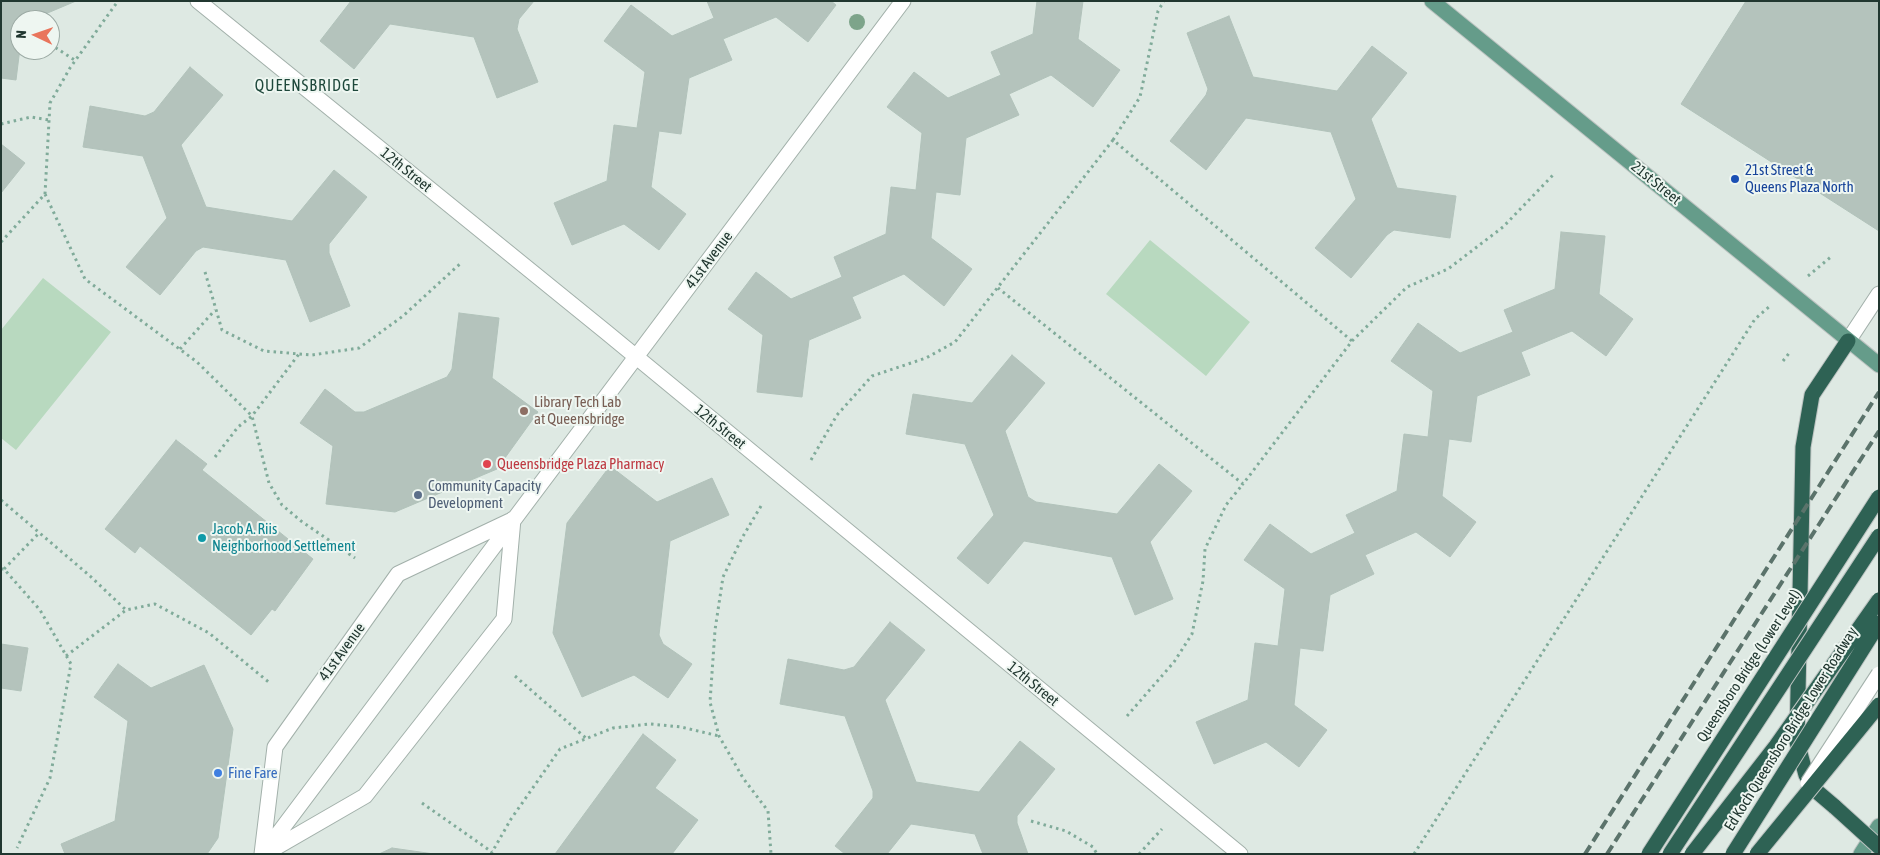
<!DOCTYPE html>
<style>
body{margin:0}
#map{position:relative;width:1880px;height:855px;overflow:hidden;background:#dee9e3;font-family:"Asap Condensed",sans-serif}
canvas{display:block}
.frame{position:absolute;inset:0;border:2px solid #213730;pointer-events:none}
.north{position:absolute;left:10px;top:10px;width:50px;height:50px;box-sizing:border-box;background:#eef6f1;border:1px solid #9caaa4;border-radius:50%;rotate:273deg;font-size:14px;font-weight:700;line-height:20px;text-align:center;color:#213730}
.north::after{content:'';display:block;margin:auto;width:18px;height:22px;background:#e9755c;clip-path:polygon(50% 0,100% 100%,50% 72%,0 100%)}
</style>
<div id="map">
<canvas width="1880" height="855"></canvas>
<div class="frame"></div>
<div class="north">N</div>
</div>
<script>
const c = document.querySelector('canvas').getContext('2d');
c.lineJoin = 'round';
function fill(path, color) {
  c.fillStyle = color;
  c.fill(path, 'evenodd');
}
function toPath(rows) {
  const path = new Path2D();
  for (const r of rows) {
    path.moveTo(r[0], r[1]);
    for (let i = 2; i < r.length; i += 2) path.lineTo(r[i], r[i + 1]);
  }
  return path;
}
function stroke(path, color, width, dash) {
  c.strokeStyle = color;
  c.lineWidth = width;
  c.lineCap = dash ? 'butt' : 'round';
  c.setLineDash(dash || []);
  c.stroke(path);
}
function label(font, color, halo, rows, align = 'center') {
  c.font = font + ' "Asap Condensed",sans-serif';
  c.lineWidth = 4;
  c.setLineDash([]);
  c.textBaseline = 'middle';
  c.strokeStyle = halo;
  c.fillStyle = color;
  for (const [text, x, y, turn = 0] of rows) {
    c.save();
    c.translate(x, y);
    c.rotate((+turn || 0) * Math.PI / 180);
    c.textAlign = isNaN(turn) ? turn : align;
    if (halo) c.strokeText(text, 0, 0);
    c.fillText(text, 0, 0);
    c.restore();
  }
}
const green = toPath([
 [1150,240,1250,322,1206,376,1106,294],
 [43,278,111,332,16,450,1,438,1,330]
]);
const building = toPath([
 [1,1,76,1,31,20,20,20,20,48,16,80,1,78,1,1],
 [351,1,534,1,519,19,517,29,538,82,497,98,474,37,390,24,354,69,320,41,351,1],
 [707,1,831,1,836,5,808,42,776,17,723,39,732,60,689,78,681,134,659,131,651,187,686,214,659,250,624,224,572,245,554,203,607,181,614,125,637,128,645,72,604,41,631,5,672,36,714,18,707,1],
 [1037,1,1083,1,1078,39,1120,70,1093,107,1051,75,1009,94,1019,115,966,138,960,195,936,192,931,238,972,269,944,306,904,274,852,297,861,318,809,340,802,397,757,392,763,335,728,309,756,272,791,299,842,277,834,257,886,234,891,187,916,190,922,133,887,107,914,72,948,98,1001,75,991,52,1033,34,1037,1],
 [1746,1,1879,1,1879,231,1681,104,1746,1],
 [1229,16,1253,77,1337,91,1372,46,1407,73,1371,119,1397,188,1456,196,1450,238,1394,230,1387,235,1351,278,1315,248,1356,199,1331,132,1246,118,1206,170,1170,141,1206,95,1208,89,1187,33,1229,16],
 [190,67,223,95,181,145,206,207,292,221,334,170,367,197,329,244,329,253,350,306,310,322,286,260,203,247,196,251,160,295,126,267,167,218,143,156,83,147,90,106,145,116,154,112,190,67],
 [1,144,25,163,1,193,1,144],
 [1561,232,1605,236,1599,294,1633,319,1606,356,1572,331,1521,352,1530,375,1477,396,1471,442,1449,439,1442,496,1476,522,1450,557,1416,532,1365,555,1374,574,1330,595,1323,651,1300,648,1294,705,1327,730,1299,767,1266,742,1214,764,1196,722,1248,700,1255,643,1278,646,1285,589,1244,560,1270,524,1311,554,1355,533,1346,515,1397,491,1404,434,1428,437,1433,391,1391,361,1418,323,1460,353,1513,332,1504,310,1555,289,1561,232],
 [459,313,499,318,492,378,538,412,497,469,395,512,326,504,333,446,300,423,325,389,355,412,364,412,447,377,452,369,459,313],
 [1012,355,1045,383,1005,431,1028,497,1036,502,1117,514,1159,464,1192,491,1150,542,1173,599,1135,615,1112,557,1024,541,988,584,957,558,994,515,965,444,906,434,913,394,972,403,1012,355],
 [176,440,207,464,202,470,313,559,275,611,272,609,251,635,140,546,135,553,105,529,176,440],
 [610,466,657,502,712,478,729,515,670,541,659,635,663,644,692,664,668,698,634,675,582,697,553,633,567,523,610,466],
 [890,622,925,650,885,700,916,782,979,792,1020,741,1055,769,1017,816,1017,823,1028,854,983,854,975,834,911,824,887,854,845,854,835,846,873,798,873,791,845,716,780,704,788,659,844,670,854,667,890,622],
 [1,644,28,648,21,691,1,688,1,644],
 [118,664,151,688,204,665,233,729,218,838,207,854,65,854,61,844,115,821,128,721,94,697,118,664],
 [643,734,676,760,655,788,698,820,672,854,555,854,643,734],
 [392,848,434,854,379,854,392,848]
]);
const path = toPath([
 [50,44,76,61],
 [1,124,31,117,49,120],
 [1113,140,1140,97,1158,11,1164,1],
 [45,194,85,279,197,362,252,416,269,483,282,505,301,521,355,558],
 [1,242,45,194,50,103,70,68,118,1],
 [205,272,222,330,264,351,312,355,359,348,403,316,462,262],
 [1808,276,1832,256],
 [1352,341,1407,287,1448,269,1503,227,1553,175],
 [180,349,215,310],
 [1783,361,1790,352],
 [215,457,238,427,252,416,299,354],
 [811,460,837,415,872,376,926,358,955,342,1113,140,1352,341,1243,484,998,288],
 [1,500,90,576,126,610],
 [761,506,742,538,723,577,715,630,710,702,719,736,743,778,768,811,771,854],
 [1,569,4,569,40,610,71,664,50,778,17,848],
 [4,569,40,532],
 [66,656,126,610,155,604,209,633,271,684],
 [515,676,587,739],
 [1127,716,1174,662,1192,634,1203,581,1205,549,1226,505,1243,484],
 [422,803,492,852],
 [1031,821,1066,831,1093,847,1097,854],
 [491,854,511,819,560,749,613,728,650,724,681,727,719,736],
 [1139,854,1162,829],
 [1414,854,1755,319,1770,306]
]);
const minor = toPath([
 [198,1,606,332,1240,854],
 [1848,341,1879,294],
 [268,852,365,796,504,619,513,519],
 [262,854,275,747,398,574,510,521],
 [263,854,903,1]
]);
const major = toPath([
 [1432,1,1879,365],
 [1861,854,1879,826]
]);
const highway = toPath([
 [1835,807,1815,790,1806,775,1797,742,1803,447,1812,395,1848,341]
]);
const rail = toPath([
 [1585,854,1879,392],
 [1607,854,1879,431]
]);
const minorBridge = toPath([
 [1808,783,1879,674]
]);
const highwayBridge = toPath([
 [1835,807,1879,847],
 [1649,854,1879,497],
 [1670,854,1879,536],
 [1692,854,1776,746,1879,600],
 [1733,854,1879,623],
 [1757,854,1879,705]
]);
const trees = [
 [857,22]
];
const markers = [
 [1735,179,5,"#1a4fb4"],
 [524,411,5,"#8d6e63"],
 [487,464,5,"#e0444e"],
 [418,495,5,"#5c6f8a"],
 [202,538,5,"#0f9aa8"],
 [218,773,5,"#3f7fe0"]
];
const streetNames = [
 ["12th Street",406,170,39],
 ["21st Street",1656,183,39],
 ["41st Avenue",709,260,-53],
 ["12th Street",720,427,39],
 ["41st Avenue",342,652,-54],
 ["Queensboro Bridge (Lower Level)",1749,666,-57],
 ["12th Street",1033,684,39],
 ["Ed Koch Queensboro Bridge Lower Roadway",1791,729,-58]
];
const transitNames = [
 ["21st Street &",1745,170],
 ["Queens Plaza North",1745,187]
];
const educationNames = [
 ["Library Tech Lab",534,402],
 ["at Queensbridge",534,419]
];
const healthNames = [
 ["Queensbridge Plaza Pharmacy",497,464]
];
const serviceNames = [
 ["Community Capacity",428,486],
 ["Development",428,503]
];
const cultureNames = [
 ["Jacob A. Riis",212,529],
 ["Neighborhood Settlement",212,546]
];
const shopNames = [
 ["Fine Fare",228,773]
];
const neighbourhoodNames = [
 ["QUEENSBRIDGE",307,86]
];
fill(green, '#b8d9bf');
fill(building, '#b4c3bc');
stroke(building, '#b1c2ba', 1);
stroke(minor, '#a2b0aa', 17);
stroke(major, '#bcc3c1', 17);
stroke(highway, '#bcc3c1', 17);
stroke(path, '#80ab9a', 3, [2.5, 4]);
stroke(minor, '#fff', 15);
stroke(major, '#659c8a', 15);
stroke(highway, '#2e6254', 15);
stroke(rail, '#5b736b', 4, [10, 5]);
stroke(minorBridge, '#a2b0aa', 17, []);
stroke(highwayBridge, '#bcc3c1', 17, []);
stroke(minorBridge, '#fff', 15);
stroke(highwayBridge, '#2e6254', 15);
c.fillStyle = '#7da48a';
for (const [x, y] of trees) {
  c.beginPath();
  c.arc(x, y, 8, 0, 2 * Math.PI);
  c.fill();
}
for (const [x, y, r, color] of markers) {
  const dot = new Path2D();
  dot.arc(x, y, r, 0, 2 * Math.PI);
  c.fillStyle = color;
  c.fill(dot);
  stroke(dot, '#eef6f1', 2);
}
label('15px', '#213730', '#eef6f1', streetNames);
label('15px', '#164399', '#eef6f1', transitNames, 'left');
label('15px', '#785e54', '#eef6f1', educationNames, 'left');
label('15px', '#be3a42', '#eef6f1', healthNames, 'left');
label('15px', '#4e5e75', '#eef6f1', serviceNames, 'left');
label('15px', '#0d838f', '#eef6f1', cultureNames, 'left');
label('15px', '#366cbe', '#eef6f1', shopNames, 'left');
c.letterSpacing = '1px';
label('16px', '#1e483b', '#eef6f1', neighbourhoodNames);
c.letterSpacing = '0px';
</script>
